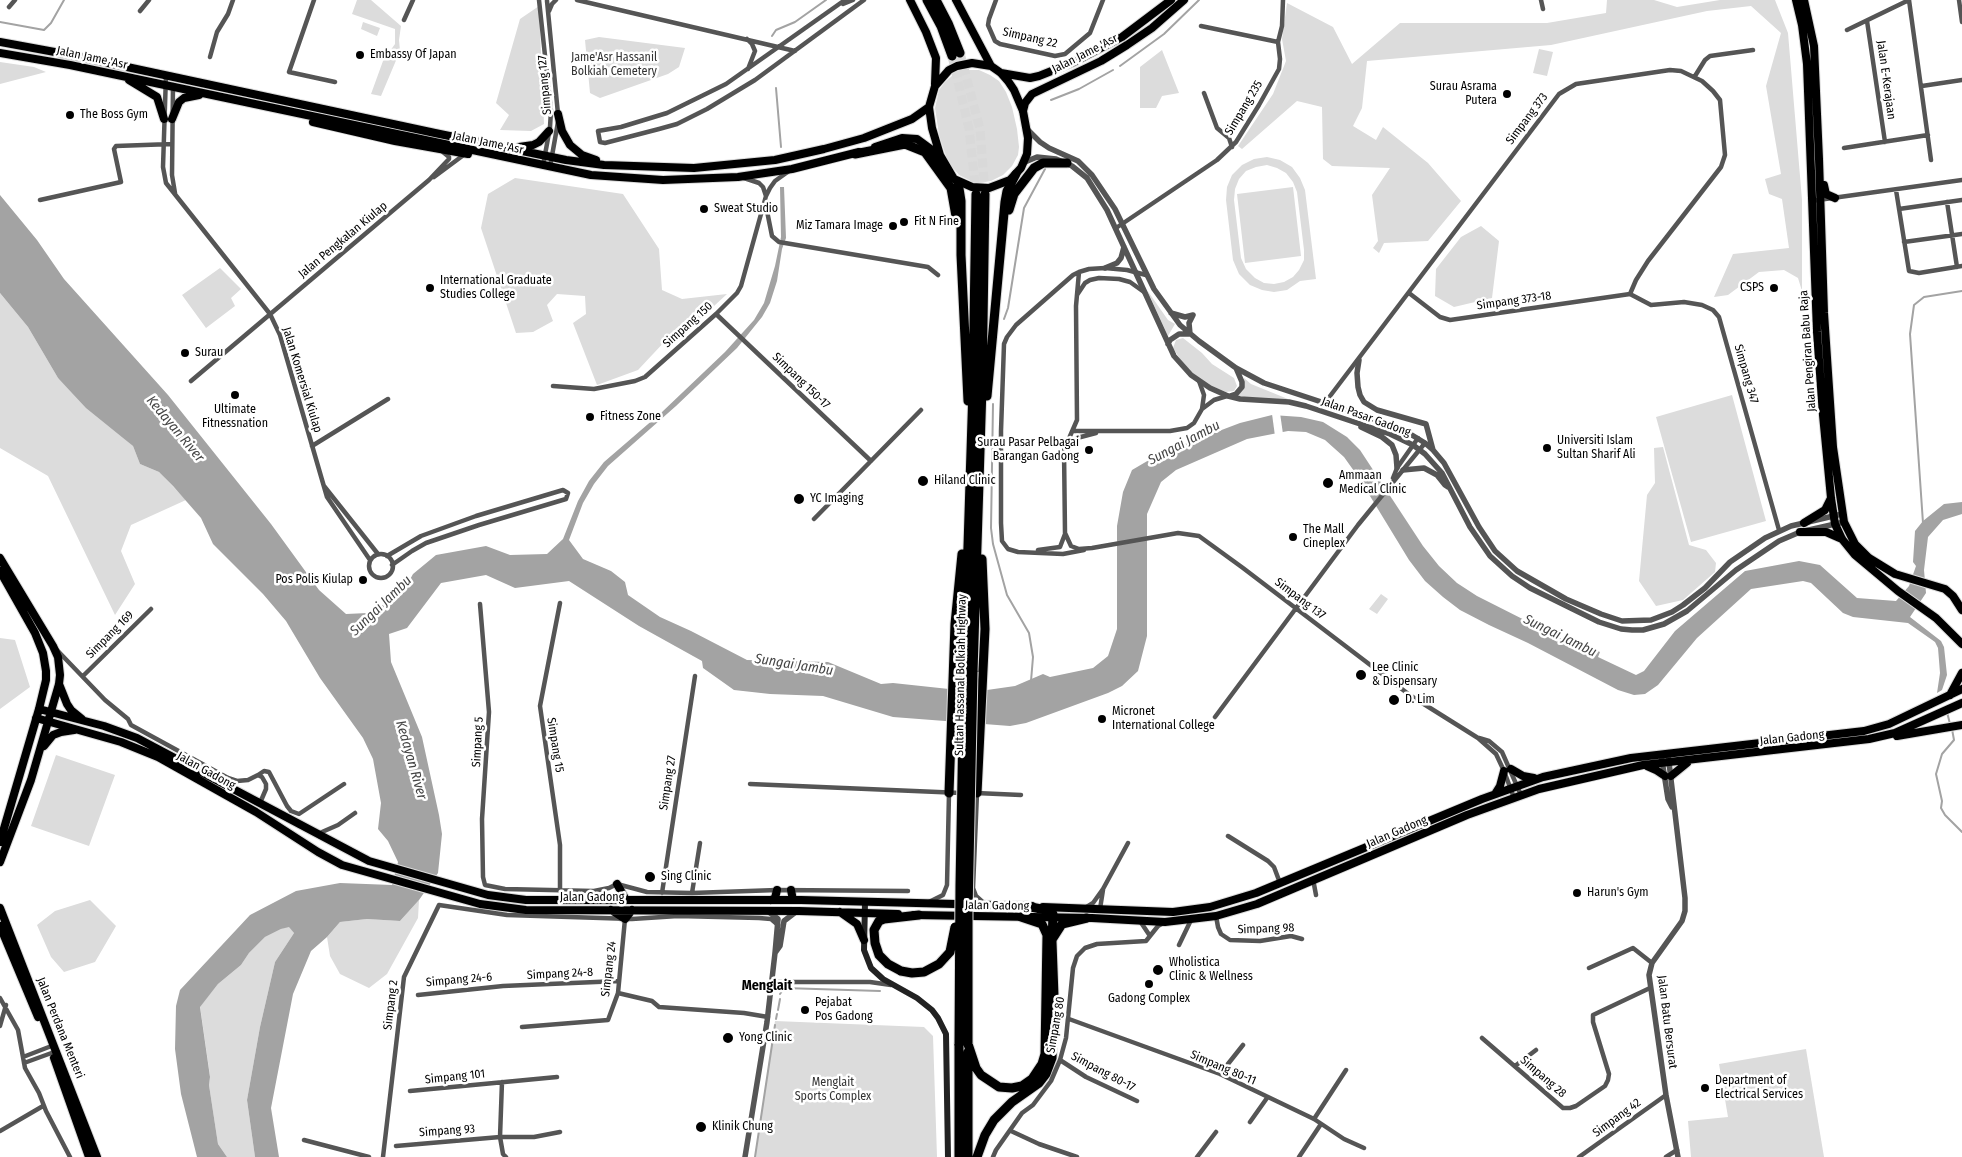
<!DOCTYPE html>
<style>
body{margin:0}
canvas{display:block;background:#fff}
</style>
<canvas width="1962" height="1157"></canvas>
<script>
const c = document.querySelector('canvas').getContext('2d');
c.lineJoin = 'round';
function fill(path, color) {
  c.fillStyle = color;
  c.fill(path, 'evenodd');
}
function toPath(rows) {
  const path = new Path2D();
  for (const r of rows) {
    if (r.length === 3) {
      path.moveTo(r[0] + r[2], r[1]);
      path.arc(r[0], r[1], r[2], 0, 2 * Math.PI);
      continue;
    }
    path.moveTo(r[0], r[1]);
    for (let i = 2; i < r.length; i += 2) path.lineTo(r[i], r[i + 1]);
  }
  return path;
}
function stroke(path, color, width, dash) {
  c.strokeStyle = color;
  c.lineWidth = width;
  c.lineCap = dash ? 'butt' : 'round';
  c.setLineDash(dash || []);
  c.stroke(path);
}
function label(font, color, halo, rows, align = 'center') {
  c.font = font + ' "Fira Sans Condensed",sans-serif';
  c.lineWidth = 5;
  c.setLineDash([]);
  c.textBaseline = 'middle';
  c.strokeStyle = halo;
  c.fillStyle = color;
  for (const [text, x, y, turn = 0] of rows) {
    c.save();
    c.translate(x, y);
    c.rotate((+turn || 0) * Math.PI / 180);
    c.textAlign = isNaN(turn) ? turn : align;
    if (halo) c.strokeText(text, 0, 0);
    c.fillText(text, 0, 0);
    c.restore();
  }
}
const green = toPath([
 [357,0,371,0,401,26,399,40,400,51,381,96,371,94,383,61,395,44,395,29,352,14],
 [1607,0,1654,0,1677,7,1720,0,1775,0,1788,33,1802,200,1802,291,1798,278,1784,270,1759,272,1728,295,1714,297,1733,254,1789,248,1782,199,1769,194,1765,179,1781,174,1766,86,1781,33,1751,6,1707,11,1551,45,1367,61,1362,108,1353,126,1376,140,1383,127,1428,163,1461,201,1428,241,1384,243,1379,253,1373,248,1378,241,1372,195,1390,168,1332,166,1323,159,1322,107,1297,101,1242,149,1238,146,1273,94,1286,61,1282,39,1287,3,1333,27,1352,64,1400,23,1547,23,1606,13],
 [539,6,544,124,531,131,500,130,509,115,496,103,520,19],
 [363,22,380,28,377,36,361,29],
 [599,37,685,48,679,67,668,74,600,98,590,93,585,40],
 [1539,49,1553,52,1547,76,1533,73],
 [1162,50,1179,93,1162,96,1156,108,1140,108,1140,67],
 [0,62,34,67,46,72,0,84],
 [966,70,979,70,990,75,999,81,1006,92,1012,107,1017,129,1019,147,1018,155,1012,166,1003,175,991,181,980,183,969,180,959,175,948,162,939,135,935,108,939,90,945,82,954,74],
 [1267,157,1280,160,1292,167,1300,178,1305,190,1316,279,1300,281,1287,290,1274,292,1262,290,1250,285,1239,274,1233,260,1226,200,1227,187,1232,175,1242,165,1254,159],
 [1267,165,1277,168,1286,173,1293,182,1297,192,1304,250,1304,260,1299,270,1293,277,1284,282,1274,284,1264,283,1255,278,1246,269,1241,258,1234,200,1235,189,1239,179,1246,171,1256,167],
 [515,178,623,194,659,249,662,290,682,299,727,294,688,330,668,338,638,370,597,385,573,323,586,314,585,296,557,294,547,305,553,321,533,332,516,333,481,228,488,194],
 [1293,187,1301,256,1245,263,1237,194],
 [1481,226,1499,241,1492,298,1454,307,1435,296,1436,269,1461,237],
 [220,268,241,289,231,298,235,306,206,328,182,295],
 [1147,290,1168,320,1175,324,1168,336],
 [0,293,28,327,58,378,133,446,140,464,159,472,186,500,131,525,121,551,135,584,115,615,48,476,0,448],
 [1183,338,1202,353,1212,364,1234,378,1237,386,1234,391,1226,392,1209,385,1191,372,1182,362,1173,348,1176,340],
 [1244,378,1251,384,1288,399,1287,400,1237,397,1243,388],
 [1732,395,1766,521,1691,542,1656,417],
 [1663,447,1689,545,1706,550,1716,563,1715,572,1683,600,1656,606,1639,581,1647,495,1655,483,1654,448],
 [1381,594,1388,599,1377,614,1369,609],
 [0,638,15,640,30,687,0,709],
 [56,755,115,775,89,846,31,826],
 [90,900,116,926,95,962,64,972,51,957,37,925,55,911],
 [419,900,418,918,387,974,369,988,340,974,330,956,327,937,340,922,367,919,400,921],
 [289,926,294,933,275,962,260,1027,247,1100,255,1157,227,1157,218,1144,209,1085,210,1076,200,1006,218,984,241,965,249,953,265,937,281,929],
 [775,1021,924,1027,933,1036,937,1157,755,1157],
 [1806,1049,1824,1157,1691,1157,1688,1121,1728,1117,1719,1064]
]);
const water = toPath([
 [780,187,784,187,786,238,782,249,777,281,770,303,762,317,737,348,676,406,608,466,594,484,583,503,569,540,583,559,611,571,625,582,628,595,660,617,691,631,747,660,828,662,881,684,893,683,949,689,987,690,1015,686,1043,674,1050,677,1093,668,1108,656,1117,629,1117,526,1123,492,1132,470,1161,453,1240,423,1272,415,1301,417,1323,422,1347,437,1360,450,1423,546,1439,566,1457,583,1477,596,1572,644,1575,639,1600,652,1598,657,1636,675,1644,671,1675,631,1745,571,1799,561,1820,565,1857,598,1896,601,1909,586,1916,566,1913,562,1915,531,1923,521,1944,504,1962,502,1962,514,1943,520,1928,537,1924,570,1926,593,1910,617,1941,641,1944,647,1947,675,1942,690,1937,693,1940,673,1938,648,1935,642,1908,623,1853,617,1843,613,1811,583,1803,581,1751,589,1697,638,1658,685,1645,694,1634,695,1618,690,1528,643,1489,625,1460,610,1443,597,1425,581,1409,560,1359,478,1344,457,1325,440,1306,432,1288,431,1247,439,1176,470,1161,482,1147,514,1147,636,1138,671,1122,686,1108,693,1026,723,1010,726,893,717,823,696,770,694,734,690,703,668,702,661,639,626,569,581,515,588,486,575,441,583,407,628,389,634,391,662,422,737,439,815,442,834,438,873,419,900,400,921,367,919,340,922,327,937,311,951,293,994,271,1108,279,1157,255,1157,247,1100,260,1027,275,962,294,933,289,927,281,929,265,937,249,953,241,965,218,984,200,1007,210,1077,209,1085,218,1144,227,1157,197,1157,181,1094,175,1049,176,1006,180,990,250,915,296,891,340,883,392,885,398,862,388,841,378,829,381,803,373,759,363,738,320,678,286,621,263,594,213,544,201,518,173,486,159,472,140,464,133,446,86,408,58,378,28,327,0,293,0,195,37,240,64,279,168,395,271,524,319,590,346,614,368,613,402,594,413,574,436,555,486,546,510,555,547,554,563,539,578,501,589,481,604,462,662,412,725,352,754,320,764,303,775,266,781,237]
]);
const pier = toPath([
 [1274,413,1280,413,1283,434,1275,436,1272,414]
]);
const stream = toPath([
 [0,22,44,30,51,23,64,0],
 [772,36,776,30,795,22,826,0],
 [1120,66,1164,34,1199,0],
 [776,88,781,147],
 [1051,100,1079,89,1113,70],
 [1004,319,1008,308,1024,208,1045,169],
 [993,404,991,528,993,544,1007,595,1029,633,1033,657,1031,681],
 [1923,523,1910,334,1914,305,1924,297,1962,291],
 [1947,712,1950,724],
 [1952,729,1954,740,1942,754,1936,774,1942,801,1941,808,1945,815,1962,832],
 [780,994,784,988,880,991],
 [778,1010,780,999],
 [776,1019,777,1014],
 [755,1157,775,1025]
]);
const motorwayTunnel = toPath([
 [960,53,980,129,985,194],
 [952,56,969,129,976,194]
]);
const minor = toPath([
 [314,0,289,72,335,82],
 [539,0,551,111,550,127,543,166],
 [577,0,795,51],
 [845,0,726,84,667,113,621,127,598,131,600,142,605,143,659,129,677,124,707,109,755,80,864,0],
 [996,0,989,19,988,25,995,41,1000,44,1055,56,1065,54,1090,33,1103,0],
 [1541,0,1543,9],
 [1909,0,1931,160],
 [1959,0,1962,22],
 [547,1,558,114],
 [843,4,853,0],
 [9,7,15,0],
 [140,11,149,0],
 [549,11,552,4,556,0],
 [404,20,413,0],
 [1867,21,1885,142],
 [1201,26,1278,42],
 [1847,30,1909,0],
 [747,39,752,44,755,51,748,69],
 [210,57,217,32,228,14,233,0],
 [166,75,163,167,166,183,270,314,280,335,327,497,370,560],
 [1695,76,1705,60,1710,56,1753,50],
 [173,85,172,175,175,193],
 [1922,86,1962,80],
 [1204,93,1217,128,1229,138,1232,147],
 [1844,148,1928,135],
 [550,167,558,122],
 [434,177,465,154],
 [744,178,759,183,763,187,766,196],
 [1896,190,1909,271,1919,273,1962,266],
 [40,200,121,182,114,149,116,146,172,144],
 [765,201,772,236,779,242,928,267,938,275],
 [1811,201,1962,180],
 [1947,202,1957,267],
 [1899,209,1962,200],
 [1116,228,1217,160,1236,142,1259,105,1279,69,1280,59,1278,42,1282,26,1283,0],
 [1904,242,1962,234],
 [1079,272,1076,306,1077,420,1064,450,1065,533,1071,546,1079,549,1092,548,1178,533,1199,536,1243,568,1411,696,1478,738,1496,754,1504,771,1514,798],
 [1409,293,1440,317,1450,320,1630,294],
 [1630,294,1651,305,1684,302,1702,305,1713,310,1719,317,1779,530],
 [1077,295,1085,283,1090,280,1099,278,1119,279,1130,282,1144,292],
 [716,314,871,461],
 [191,381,429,180,449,159,449,157,443,152],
 [553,386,594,389,635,381,645,377,716,314,737,293,741,286,766,196,770,188,775,181,789,171],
 [1324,404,1559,94,1576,84,1670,70,1681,71,1702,81,1713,91,1720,100,1725,155,1721,167,1648,261,1636,280,1630,294],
 [1202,409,1214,400,1227,396],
 [1073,431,1170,431,1187,428,1194,423,1202,409,1204,395,1199,381],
 [312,446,388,399],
 [1065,457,1071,444,1077,438,1096,433],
 [1393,478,1397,468,1418,438],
 [324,486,378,554],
 [814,519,921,410],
 [1038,550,1060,547,1065,534],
 [1084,550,1063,554,1018,552,1008,549,1002,541,1001,523,1001,431,1004,344,1007,337,1016,325,1073,275,1079,272,1089,269,1105,268,1127,270,1146,275],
 [381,566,12],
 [387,556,421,536,476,516,563,490,568,493,566,499,479,525,426,543,412,551,392,565],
 [560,603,540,706,560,845,560,891],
 [480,604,489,712,482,819,483,877,485,885,505,889,594,891,609,888,617,884,647,892,692,893,777,890,908,891],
 [55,648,105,700,128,719,131,725,228,778,237,781,248,780,258,775,262,777,266,784,266,789,260,803],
 [83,676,151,609],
 [1215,717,1358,525,1425,443],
 [1479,738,1489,741,1502,752,1521,795],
 [258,775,264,771,269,772,287,806,291,811,299,814,344,784],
 [750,784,961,793],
 [976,793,1021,795],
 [977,793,973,888,976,896,985,904],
 [319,836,322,832,338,825,355,813],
 [1228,836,1268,861,1274,867,1280,883],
 [1313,879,1316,895],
 [662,893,695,676],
 [692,893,700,843],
 [929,902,943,895,947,885,949,793],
 [1085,908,1093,903,1103,889,1128,843],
 [1100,909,1103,890],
 [1216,916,1218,927,1221,934,1230,940,1260,941,1291,936,1302,939],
 [1150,936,1158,926,1163,923],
 [1179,945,1191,920],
 [1589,968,1633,948,1652,963],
 [772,982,870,982,891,985],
 [618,993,652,1001,659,1007,744,1013,768,1017],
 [418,995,503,986,619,981],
 [0,998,18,1030,25,1068,39,1093,46,1111,70,1157],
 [1069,1019,1220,1074,1314,1119,1344,1139,1364,1148],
 [0,1026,6,1005],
 [522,1027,608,1020,618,993,625,919],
 [1482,1038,1563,1108,1570,1108,1576,1106,1605,1086,1608,1080,1609,1074,1593,1022,1593,1015,1650,988],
 [23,1057,54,1045],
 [1060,1060,1086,1077,1137,1101],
 [24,1063,57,1051],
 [1515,1066,1536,1050],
 [1220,1074,1243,1045],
 [502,1082,500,1137,503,1154,506,1157],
 [410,1091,557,1077],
 [1314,1119,1346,1070],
 [1250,1122,1267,1098],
 [0,1131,43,1106],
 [1011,1131,1039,1144,1077,1157],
 [304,1140,369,1157],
 [396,1146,500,1137,534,1137,560,1132],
 [383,1157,404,977,439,905,507,915,632,919,678,916,759,918,771,919,778,925],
 [993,1157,996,1150,1022,1113,1033,1105,1051,1081,1060,1060,1066,1038,1073,968,1077,956,1085,948,1097,944,1146,941,1150,936,1140,921],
 [1197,1157,1216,1132],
 [1299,1157,1321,1124],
 [1579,1157,1666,1095],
 [1666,1157,1677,1150]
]);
const tertiary = toPath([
 [1027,129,1040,142,1049,148,1078,161,1092,175,1115,209,1154,289,1180,325,1199,341,1236,368,1264,383,1382,422,1402,429,1425,443,1433,450,1444,463,1479,527,1495,551,1517,571,1566,599,1601,614,1622,621,1651,620,1672,612,1683,605,1705,588,1730,562,1765,538,1791,526,1842,514],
 [1025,162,1037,157,1056,159,1072,166,1087,178,1107,210,1174,356,1191,375,1210,388,1228,396,1240,399,1289,402,1306,406,1390,434,1413,445,1425,454,1442,473,1470,527,1490,556,1512,576,1530,588,1599,622,1621,629,1632,630,1643,630,1664,624,1687,611,1736,570,1779,541,1800,532,1844,522],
 [1105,268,1117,263,1121,258,1124,247],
 [1171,313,1185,317,1193,315],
 [1190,334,1189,323,1193,315],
 [1168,344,1170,340,1179,334,1190,334],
 [1359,360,1357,373,1358,387,1360,395,1364,402,1377,410,1426,424,1433,450],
 [1230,396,1236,394,1242,387,1242,382,1236,368],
 [1361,427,1382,437,1392,445,1396,455,1397,468],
 [1403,470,1424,468,1437,475,1445,485,1448,487],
 [1661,754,1668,799,1672,807],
 [1668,754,1685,898,1685,911,1682,921,1652,963,1649,975,1666,1095,1678,1157],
 [775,953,780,946,784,921,797,911],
 [745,1157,767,1022,775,953,778,919,769,912]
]);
const secondary = toPath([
 [865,902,864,950,871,968,883,979,917,998,932,1010,938,1018,946,1034,948,1157]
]);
const primary = toPath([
 [910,0,926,32,936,58,935,84],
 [956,0,991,66],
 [1796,0,1802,25,1807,64,1817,332,1823,415,1831,498,1835,524,1842,539,1855,555,1898,591,1936,618,1962,644],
 [1804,0,1814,46,1819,159,1824,313,1833,447,1844,522,1855,544,1869,558,1895,574,1945,589,1953,596,1962,610],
 [0,42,71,55,435,133,566,160,604,165,694,168,775,160,824,149,864,138,912,119,929,107],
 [0,53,70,65,591,175,663,180,738,177,792,169,859,152],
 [972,63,991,66,1001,73,1008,81,1014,90,1023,111,1028,138,1027,154,1021,168,1010,180,989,188,972,187,954,179,940,155,932,128,929,107,935,86,949,70,957,66,972,63],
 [1001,73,1030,78,1039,76,1074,62,1122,37,1171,0],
 [129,80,157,97,164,119],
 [1023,111,1025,103,1032,94,1101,61,1127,45,1152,28,1184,0],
 [558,114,562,131,570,145,582,155,596,160],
 [172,119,179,102,184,98,199,95],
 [313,122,395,141,468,154],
 [519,147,533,145,539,142,549,131],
 [875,147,902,138,917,139,932,150,946,174,954,179],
 [1824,185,1826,194,1835,198],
 [1804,523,1825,510,1831,498],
 [1800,532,1826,532,1842,539],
 [0,558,53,646,58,657,60,675,59,684,31,780,0,862],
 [0,571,35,633,43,653,46,671,46,680,39,709,0,842],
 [59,684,67,704,71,710,82,719],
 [1950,695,1962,673],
 [39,709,104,726,137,738,369,861,488,895,526,900,801,900,1032,906],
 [36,718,121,742,158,757,256,812,318,852,342,865,480,904,526,910,799,911,898,914],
 [1897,736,1962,725],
 [44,746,53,735,61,732,74,730],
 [1647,766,1656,770,1665,776],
 [1511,769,1523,776,1534,778],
 [1671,776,1687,763],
 [1495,794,1500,786,1504,771],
 [617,884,626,900],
 [791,890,793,900],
 [771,900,775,898,777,890],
 [1043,907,1173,912,1210,907,1256,893,1482,799,1543,777,1631,758,1864,731,1889,724,1962,689],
 [0,908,97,1157],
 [611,910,625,919,632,910],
 [840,912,857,924,864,940],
 [914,915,1092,918,1165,922,1216,916,1257,904,1467,815,1539,789,1643,765,1869,739,1895,733,1962,703],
 [0,926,38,1017],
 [54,1058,89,1157]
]);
const motorway = toPath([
 [927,0,941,26,952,56],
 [936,0,948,23,960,53],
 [855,154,905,144,925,152,951,188,957,222],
 [958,182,961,201,961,255,968,401],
 [1009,210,1014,194,1034,168,1043,163,1067,163],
 [987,396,1005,202,1007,191,1016,174],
 [964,672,973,388,976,194],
 [973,672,982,387,985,194],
 [949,793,955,624,962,554],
 [977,793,985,629,982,559],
 [1053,938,1062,924,1087,918],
 [901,971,888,964,879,955,875,943,874,930,879,921,884,919,919,915],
 [968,1044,976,1068,981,1075,999,1087,1012,1088,1022,1086,1032,1079,1042,1064,1045,1054,1047,935,1042,924,1021,917],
 [959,1157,959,1044],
 [968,1157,968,1052],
 [977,1157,985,1135,994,1120,1012,1102,1039,1083,1046,1074,1052,1058,1054,996,1052,942,1053,914,1051,911,1026,906]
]);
const motorwayBridge = toPath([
 [901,971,912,973,924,972,939,964,950,952,955,927],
 [959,1044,960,885,964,672],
 [968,1044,968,912,973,672]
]);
const markers = [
 [360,55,5,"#000"],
 [1507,94,5,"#000"],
 [70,115,5,"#000"],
 [704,209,5,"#000"],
 [904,222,5,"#000"],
 [893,226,5,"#000"],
 [430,288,5,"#000"],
 [1774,288,5,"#000"],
 [185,353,5,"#000"],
 [235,395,5,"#000"],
 [590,417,5,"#000"],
 [1547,448,5,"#000"],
 [1089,450,5,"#000"],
 [923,481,6,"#000"],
 [1328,483,6,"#000"],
 [799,499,6,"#000"],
 [1293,537,5,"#000"],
 [363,580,5,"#000"],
 [1361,675,6,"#000"],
 [1394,700,6,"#000"],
 [1102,719,5,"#000"],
 [650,877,6,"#000"],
 [1577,893,5,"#000"],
 [1158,970,6,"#000"],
 [1149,984,5,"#000"],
 [805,1010,5,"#000"],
 [728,1038,6,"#000"],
 [1705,1088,5,"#000"],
 [701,1127,6,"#000"]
];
const streetNames = [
 ["Simpang 22",1030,38,13],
 ["Jalan Jame 'Asr",1085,54,-27],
 ["Jalan Jame 'Asr",92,58,12],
 ["Jalan E-Kerajaan",1886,80,82],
 ["Simpang 127",545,85,-95],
 ["Simpang 235",1244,108,-59],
 ["Simpang 373",1527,119,-53],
 ["Jalan Jame 'Asr",488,143,12],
 ["Jalan Pengkalan Kiulap",343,240,-40],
 ["Simpang 373-18",1514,301,-8],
 ["Simpang 150",688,325,-42],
 ["Jalan Pengiran Babu Raja",1808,351,-94],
 ["Simpang 347",1746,374,74],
 ["Jalan Komersial Kiulap",302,380,73],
 ["Simpang 150-17",801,381,44],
 ["Jalan Pasar Gadong",1366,417,20],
 ["Simpang 137",1300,599,37],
 ["Simpang 169",110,635,-45],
 ["Sultan Hassanal Bolkiah Highway",961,675,-89],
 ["Jalan Gadong",1792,738,-6],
 ["Simpang 5",478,742,-87],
 ["Simpang 15",555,745,81],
 ["Jalan Gadong",206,771,29],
 ["Simpang 27",668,783,-81],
 ["Jalan Gadong",1397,832,-23],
 ["Jalan Gadong",592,898],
 ["Jalan Gadong",997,906,1],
 ["Simpang 98",1266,929,-2],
 ["Simpang 24",609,969,-83],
 ["Simpang 24-8",560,974,-3],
 ["Simpang 24-6",459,980,-5],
 ["Simpang 2",391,1005,-83],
 ["Jalan Batu Bersurat",1667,1022,83],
 ["Simpang 80",1056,1025,-80],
 ["Jalan Perdana Menteri",60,1028,68],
 ["Simpang 80-11",1223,1068,23],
 ["Simpang 80-17",1103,1072,28],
 ["Simpang 101",455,1077,-6],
 ["Simpang 28",1543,1077,41],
 ["Simpang 42",1617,1118,-36],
 ["Simpang 93",447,1131,-4]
];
const poiNames = [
 ["Embassy Of Japan",370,55],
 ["Surau Asrama",1497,87,"right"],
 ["Putera",1497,101,"right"],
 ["The Boss Gym",80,115],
 ["Sweat Studio",714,209],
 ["Fit N Fine",914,222],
 ["Miz Tamara Image",883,226,"right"],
 ["International Graduate",440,281],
 ["Studies College",440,295],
 ["CSPS",1764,288,"right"],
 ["Surau",195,353],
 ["Ultimate",235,410,"center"],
 ["Fitnessnation",235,424,"center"],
 ["Fitness Zone",600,417],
 ["Universiti Islam",1557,441],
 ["Sultan Sharif Ali",1557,455],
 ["Surau Pasar Pelbagai",1079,443,"right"],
 ["Barangan Gadong",1079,457,"right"],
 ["Ammaan",1339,476],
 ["Medical Clinic",1339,490],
 ["Hiland Clinic",934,481],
 ["YC Imaging",810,499],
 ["The Mall",1303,530],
 ["Cineplex",1303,544],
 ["Pos Polis Kiulap",353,580,"right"],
 ["Lee Clinic",1372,668],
 ["& Dispensary",1372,682],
 ["D. Lim",1405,700],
 ["Micronet",1112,712],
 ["International College",1112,726],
 ["Sing Clinic",661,877],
 ["Harun's Gym",1587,893],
 ["Wholistica",1169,963],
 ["Clinic & Wellness",1169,977],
 ["Gadong Complex",1149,999,"center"],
 ["Pejabat",815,1003],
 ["Pos Gadong",815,1017],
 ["Yong Clinic",739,1038],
 ["Department of",1715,1081],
 ["Electrical Services",1715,1095],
 ["Klinik Chung",712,1127]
];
const parkNames = [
 ["Jame'Asr Hassanil",614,58],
 ["Bolkiah Cemetery",614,72],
 ["Menglait",833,1083],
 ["Sports Complex",833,1097]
];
const waterNames = [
 ["Kedayan River",175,429,50],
 ["Sungai Jambu",1184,443,-28],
 ["Sungai Jambu",381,606,-44],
 ["Sungai Jambu",1560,636,26],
 ["Sungai Jambu",794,665,9],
 ["Kedayan River",411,760,74]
];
const neighbourhoodNames = [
 ["Menglait",767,986]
];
fill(green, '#dcdcdc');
fill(water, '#a3a3a3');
fill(pier, '#fff');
stroke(stream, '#a3a3a3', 2);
stroke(motorwayTunnel, '#d9d9d9', 9, [9, 4.5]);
stroke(primary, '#dbdbdb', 10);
stroke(motorway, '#dbdbdb', 11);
stroke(minor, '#555', 4.5);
stroke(tertiary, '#555', 5.5);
stroke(secondary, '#222', 6);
stroke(primary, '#000', 8);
stroke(motorway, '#000', 9);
stroke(motorwayBridge, '#dbdbdb', 11, []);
stroke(motorwayBridge, '#000', 9);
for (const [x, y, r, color] of markers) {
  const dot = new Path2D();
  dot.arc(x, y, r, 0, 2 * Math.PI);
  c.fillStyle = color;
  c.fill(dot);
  stroke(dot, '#fff', 2);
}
label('12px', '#000', '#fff', streetNames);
label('12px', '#000', '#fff', poiNames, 'left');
label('12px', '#333', '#fff', parkNames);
label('italic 14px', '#444', '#fff', waterNames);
label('bold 14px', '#000', '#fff', neighbourhoodNames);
</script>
